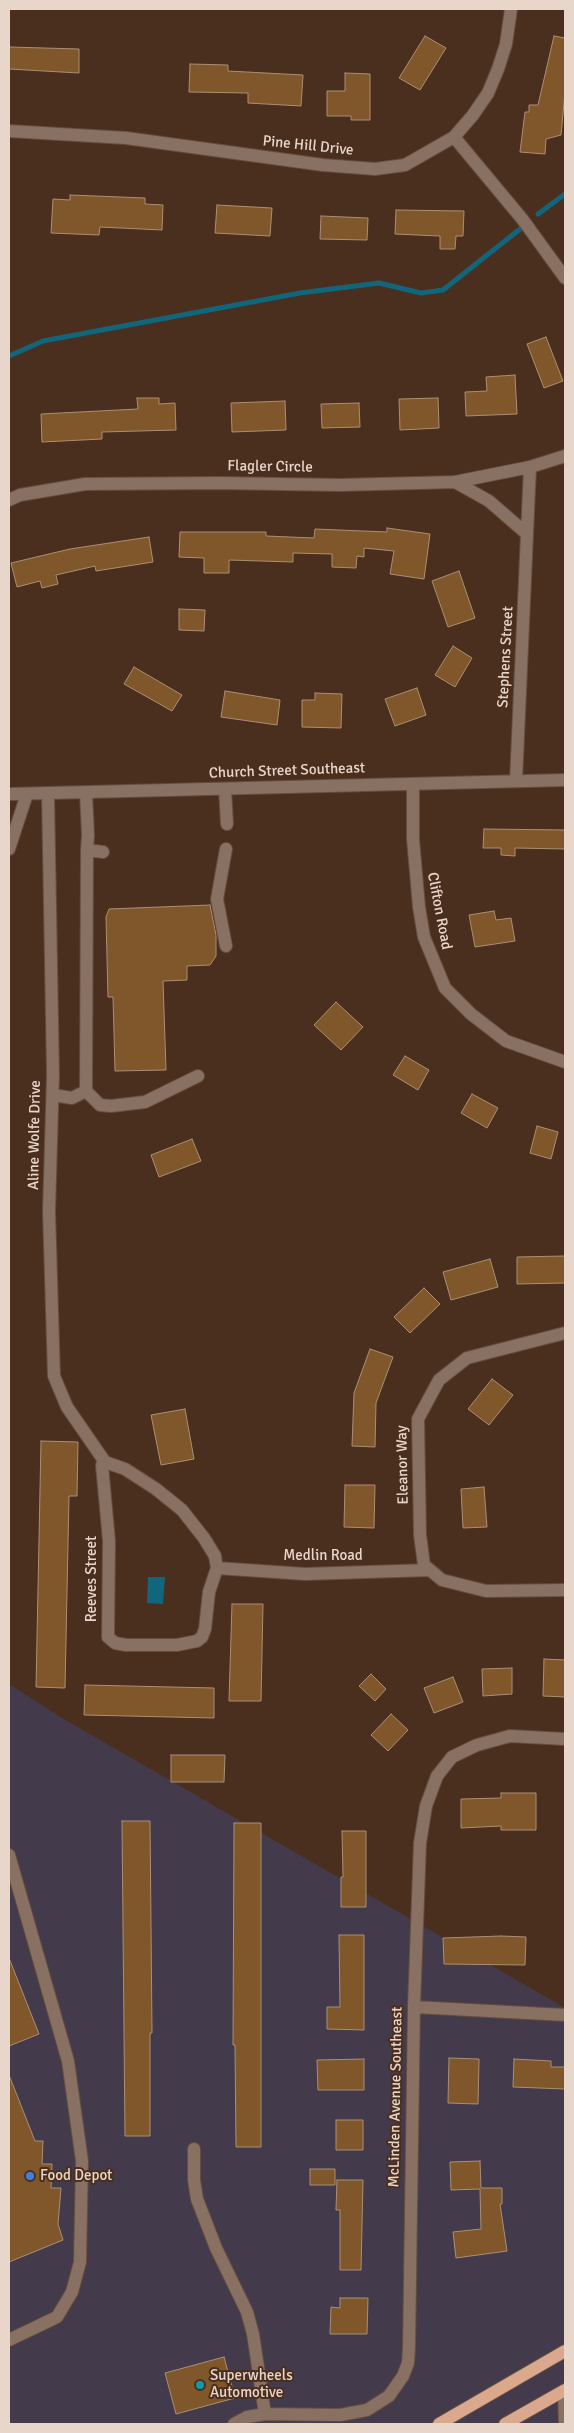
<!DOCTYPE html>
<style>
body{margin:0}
#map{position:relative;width:574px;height:2433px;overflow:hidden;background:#4b2f1e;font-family:Signika,sans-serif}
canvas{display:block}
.frame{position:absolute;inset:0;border:10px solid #e8d6cb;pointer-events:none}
</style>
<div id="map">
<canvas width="574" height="2433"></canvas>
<div class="frame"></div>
</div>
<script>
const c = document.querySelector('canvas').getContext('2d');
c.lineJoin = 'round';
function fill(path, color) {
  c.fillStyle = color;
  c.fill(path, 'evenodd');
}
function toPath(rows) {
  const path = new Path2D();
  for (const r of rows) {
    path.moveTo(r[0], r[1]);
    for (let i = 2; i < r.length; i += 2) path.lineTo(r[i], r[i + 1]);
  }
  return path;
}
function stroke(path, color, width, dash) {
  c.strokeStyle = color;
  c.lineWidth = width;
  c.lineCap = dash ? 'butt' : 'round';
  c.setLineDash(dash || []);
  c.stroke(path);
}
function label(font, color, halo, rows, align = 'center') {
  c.font = font + ' Signika,sans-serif';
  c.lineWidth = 4;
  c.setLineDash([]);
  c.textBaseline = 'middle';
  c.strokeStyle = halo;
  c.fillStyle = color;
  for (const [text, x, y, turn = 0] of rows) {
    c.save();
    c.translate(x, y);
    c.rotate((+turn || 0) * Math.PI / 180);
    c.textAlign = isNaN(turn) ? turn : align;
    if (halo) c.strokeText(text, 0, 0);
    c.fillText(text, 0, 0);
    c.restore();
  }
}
const commercial = toPath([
 [9,1684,62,1718,565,2008,565,2424,9,2424]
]);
const water = toPath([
 [148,1577,165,1577,163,1604,147,1603]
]);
const stream = toPath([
 [538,214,565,194],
 [9,356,43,341,300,293,379,283,421,293,443,290,520,229]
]);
const building = toPath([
 [425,36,446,48,420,90,399,78,425,36],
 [554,36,565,38,565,92,561,135,546,139,545,154,520,152,525,112,529,112,529,105,538,105,554,36],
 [9,47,79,49,79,73,9,69,9,47],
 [190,64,228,65,228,71,303,75,301,106,248,103,248,93,189,92,190,64],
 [345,73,370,74,370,120,351,120,351,116,327,116,327,91,345,91,345,73],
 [70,195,145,198,145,204,163,205,162,230,100,227,99,235,51,233,53,199,70,200,70,195],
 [217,205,272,208,270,236,215,233,217,205],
 [396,210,464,211,463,236,456,236,455,249,440,249,440,236,395,234,396,210],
 [321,216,368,218,367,240,320,239,321,216],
 [546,337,563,381,544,388,527,344,546,337],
 [515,375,517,414,466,416,465,392,487,391,486,377,515,375],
 [137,398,159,398,159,404,175,403,176,430,102,432,102,439,42,442,41,414,138,409,137,398],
 [438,398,439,428,400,430,399,399,438,398],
 [285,401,286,430,232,432,231,403,285,401],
 [359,403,360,427,322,428,321,404,359,403],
 [387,528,430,534,424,579,390,574,394,551,364,548,364,557,357,556,356,568,332,567,332,554,293,553,293,562,229,560,229,573,204,573,204,558,179,557,180,532,266,532,266,536,314,538,315,529,387,532,387,528],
 [149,537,153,562,96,571,95,566,56,575,58,584,42,588,40,581,17,587,11,563,70,549,149,537],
 [459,571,475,618,448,627,432,581,459,571],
 [179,609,205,610,204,631,179,630,179,609],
 [453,646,472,658,455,687,435,675,453,646],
 [134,667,182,695,172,711,124,684,134,667],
 [417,688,426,715,395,726,385,699,417,688],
 [225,691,280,700,277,725,221,717,225,691],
 [315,693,342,694,341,728,302,727,302,700,315,700,315,693],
 [484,829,565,830,565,849,515,848,515,856,501,855,501,848,483,848,484,829],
 [210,905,216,935,216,956,210,965,187,966,187,980,163,981,166,1070,115,1071,113,997,108,997,106,917,109,909,210,905],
 [494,911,496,920,511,918,515,941,475,947,469,915,494,911],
 [336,1002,363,1027,341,1050,314,1025,336,1002],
 [405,1056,429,1070,418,1090,393,1075,405,1056],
 [472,1094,498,1108,487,1128,461,1113,472,1094],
 [537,1126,558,1132,551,1159,530,1153,537,1126],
 [192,1139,201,1161,159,1177,151,1155,192,1139],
 [565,1256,565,1283,517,1284,517,1257,565,1256],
 [490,1259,498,1287,451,1300,443,1272,490,1259],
 [424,1288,440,1304,410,1333,394,1317,424,1288],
 [370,1349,393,1357,376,1403,375,1447,352,1446,354,1393,370,1349],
 [492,1379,513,1395,489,1425,468,1409,492,1379],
 [185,1409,194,1459,161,1465,151,1415,185,1409],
 [41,1441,78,1442,77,1496,69,1496,65,1688,36,1687,41,1441],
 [345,1485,375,1485,374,1528,344,1527,345,1485],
 [484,1487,487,1527,463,1528,461,1489,484,1487],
 [232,1604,263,1604,261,1701,229,1701,232,1604],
 [544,1659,565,1660,565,1697,543,1696,544,1659],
 [512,1668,512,1694,483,1696,482,1669,512,1668],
 [371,1674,386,1689,375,1701,359,1686,371,1674],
 [453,1677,463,1702,434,1713,424,1688,453,1677],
 [85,1685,214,1688,214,1718,84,1715,85,1685],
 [391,1714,408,1730,388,1751,371,1735,391,1714],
 [171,1755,225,1755,224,1782,171,1782,171,1755],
 [501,1793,536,1793,536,1830,501,1830,501,1826,461,1828,461,1799,501,1798,501,1793],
 [122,1821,150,1821,152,2033,150,2033,150,2136,125,2136,122,1821],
 [234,1823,261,1823,261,2147,236,2147,235,2045,233,2045,234,1823],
 [342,1831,366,1831,366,1907,341,1907,341,1877,343,1877,342,1831],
 [339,1935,364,1935,364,2030,327,2029,327,2007,340,2007,339,1935],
 [501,1936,526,1937,525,1965,444,1964,443,1938,501,1936],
 [9,1958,39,2034,9,2046,9,1958],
 [449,2058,479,2059,478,2104,448,2103,449,2058],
 [364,2059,364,2090,318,2090,317,2060,364,2059],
 [514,2059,551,2061,551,2067,565,2067,565,2089,513,2087,514,2059],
 [9,2075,35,2141,43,2141,42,2164,52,2164,51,2188,61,2188,58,2224,63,2240,9,2262,9,2075],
 [336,2120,363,2120,363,2150,336,2150,336,2120],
 [480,2161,481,2188,502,2188,502,2204,500,2204,507,2251,456,2258,453,2232,481,2229,480,2189,451,2190,450,2162,480,2161],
 [310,2169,335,2169,335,2185,310,2185,310,2169],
 [337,2180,363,2180,361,2270,340,2270,340,2210,336,2210,337,2180],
 [340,2298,368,2298,367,2334,330,2334,331,2307,340,2308,340,2298],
 [224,2357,235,2398,176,2414,165,2373,224,2357]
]);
const minor = toPath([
 [9,131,126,138,323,165,375,169,405,165,454,137,473,115,488,93,498,69,506,44,511,9],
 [454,137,523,220,565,278],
 [455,482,489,501,527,534],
 [9,500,20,495,85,484,219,483,340,485,455,482,530,467,565,456],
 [516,781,530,467],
 [413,784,413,839,419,907,424,937,445,988,471,1014,506,1041,565,1062],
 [225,789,227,824],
 [86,793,88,835,87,850,103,852],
 [9,794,565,780],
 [48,794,53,1075,49,1211,54,1376,67,1407,105,1462],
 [9,849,27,794],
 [226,849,217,899,226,946],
 [87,850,86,1091,100,1105,111,1106,145,1102,198,1076],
 [53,1095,72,1098,86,1091],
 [565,1333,467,1358,439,1380,418,1419,420,1535,424,1565,442,1580,486,1591,565,1590],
 [105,1462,125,1469,156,1489,182,1510,204,1538,215,1556,217,1568,209,1592,205,1629,202,1637,197,1641,177,1645,126,1645,115,1643,108,1637,109,1541,102,1465,105,1462],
 [217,1568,305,1574,430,1570],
 [9,1855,68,2061,82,2161,80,2262,72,2292,57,2317,9,2340],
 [414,2007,565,2015],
 [194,2149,194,2180,197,2199,216,2248,247,2312,253,2334,265,2414],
 [564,2391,565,2424],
 [234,2424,247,2417,265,2414,340,2415,367,2410,389,2396,403,2376,408,2363,409,2347,414,2007,420,1843,426,1806,437,1776,452,1757,477,1745,510,1736,565,1739]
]);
const major = toPath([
 [439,2424,565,2351],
 [505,2424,565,2390]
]);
const markers = [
 [30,2176,5,"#3f7fe0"],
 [200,2385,5,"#0f9aa8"]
];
const streetNames = [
 ["Pine Hill Drive",308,146,6],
 ["Flagler Circle",270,467,1],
 ["Stephens Street",506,657,-87],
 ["Church Street Southeast",287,771,-2],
 ["Clifton Road",439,911,79],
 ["Aline Wolfe Drive",35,1135,-89],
 ["Eleanor Way",403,1465,-91],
 ["Medlin Road",323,1556],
 ["Reeves Street",92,1579,-90],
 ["McLinden Avenue Southeast",396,2097,-89]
];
const poiNames = [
 ["Food Depot",40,2176],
 ["Superwheels",210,2376],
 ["Automotive",210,2393]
];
fill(commercial, '#433b4b');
fill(water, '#11667b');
stroke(stream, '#11667b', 5);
fill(building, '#80572b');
stroke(building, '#aa8f75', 1);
stroke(minor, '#674d3d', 14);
stroke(major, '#674d3d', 14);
stroke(minor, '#887063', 12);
stroke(major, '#d9a88d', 12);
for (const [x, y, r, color] of markers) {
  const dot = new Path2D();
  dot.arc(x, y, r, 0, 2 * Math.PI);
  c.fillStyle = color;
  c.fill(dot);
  stroke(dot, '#4b2f1e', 2);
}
label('15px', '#e8d6cb', '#4b2f1e', streetNames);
label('15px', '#e8d6cb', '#4b2f1e', poiNames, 'left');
</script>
